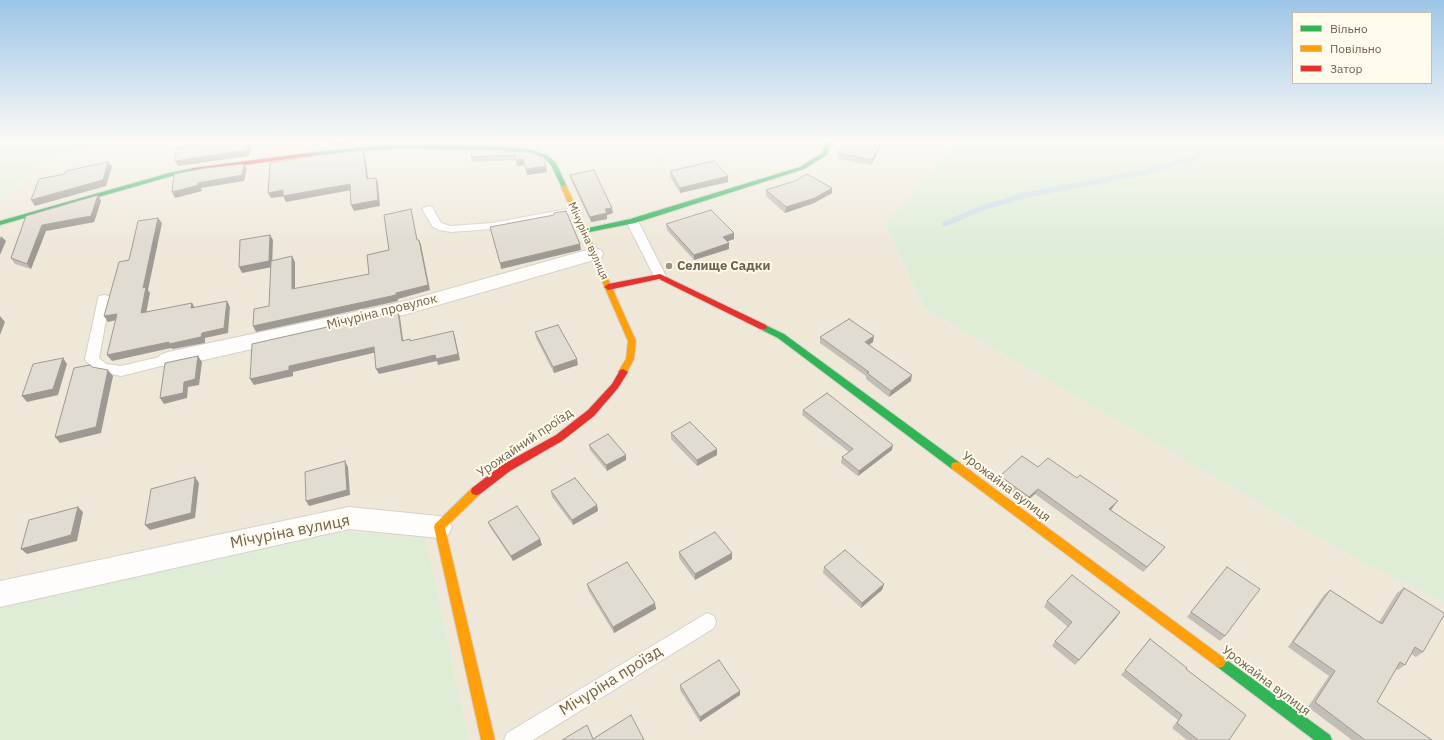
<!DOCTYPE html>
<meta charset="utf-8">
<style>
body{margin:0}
#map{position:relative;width:1444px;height:740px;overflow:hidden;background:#f6f4eb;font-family:"IBM Plex Sans",sans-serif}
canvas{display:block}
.legend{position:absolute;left:1292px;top:12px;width:140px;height:72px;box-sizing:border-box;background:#fefaec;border:1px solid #c6bdac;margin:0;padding:5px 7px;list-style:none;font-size:12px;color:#72624d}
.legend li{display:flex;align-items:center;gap:8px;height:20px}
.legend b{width:20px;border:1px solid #c6bdac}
</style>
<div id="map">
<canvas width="1444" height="740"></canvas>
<ul class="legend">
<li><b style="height:5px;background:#30b455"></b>Вільно</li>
<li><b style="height:5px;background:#ff9f0a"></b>Повільно</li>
<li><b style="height:5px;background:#e5322d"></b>Затор</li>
</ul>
</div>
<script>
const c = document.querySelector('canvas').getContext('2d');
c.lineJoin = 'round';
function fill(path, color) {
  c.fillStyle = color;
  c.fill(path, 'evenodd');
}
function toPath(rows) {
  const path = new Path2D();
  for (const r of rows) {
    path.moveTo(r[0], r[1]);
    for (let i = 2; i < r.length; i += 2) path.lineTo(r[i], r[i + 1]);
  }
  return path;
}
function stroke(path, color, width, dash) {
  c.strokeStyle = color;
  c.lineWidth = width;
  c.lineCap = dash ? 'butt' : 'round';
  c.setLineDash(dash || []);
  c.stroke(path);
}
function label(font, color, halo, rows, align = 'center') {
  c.font = font + ' "IBM Plex Sans",sans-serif';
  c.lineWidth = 4;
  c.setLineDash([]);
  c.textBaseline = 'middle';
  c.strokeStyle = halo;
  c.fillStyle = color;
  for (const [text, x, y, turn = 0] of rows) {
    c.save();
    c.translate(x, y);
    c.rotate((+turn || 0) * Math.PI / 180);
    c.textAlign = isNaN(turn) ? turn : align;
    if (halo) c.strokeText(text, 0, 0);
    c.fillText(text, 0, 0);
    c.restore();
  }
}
const residential = toPath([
 [114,141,958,141,885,224,924,308,1354,558,1444,603,1444,740,469,740,426,538,0,605,0,200,44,162]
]);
const green = toPath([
 [0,141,114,141,44,162,0,200],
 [958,141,1444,141,1444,603,1354,558,924,308,885,224],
 [345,531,426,538,469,740,0,740,0,605]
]);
const stream = toPath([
 [945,224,982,208,1026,195,1145,172,1193,158,1219,141]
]);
const path = toPath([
 [657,160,674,189]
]);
const lane = toPath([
 [428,206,432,207,441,223,451,226,492,223,572,208,578,211,572,214,492,229,451,232,439,230,433,227,422,209,428,206],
 [632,218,636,219,638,221,666,276,664,279,660,280,656,279,654,276,626,221,628,219,632,218],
 [104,295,109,296,110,299,99,358,106,364,121,366,168,355,173,357,175,360,173,363,121,376,97,371,87,362,85,359,98,299,99,296,104,295],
 [707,613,714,616,716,622,714,628,533,740,504,740,507,733,707,613]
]);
const street = toPath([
 [594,248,601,250,603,254,601,258,407,314,168,368,160,365,157,360,160,355,168,352,406,301,594,248],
 [349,507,439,516,448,519,452,527,448,535,439,538,349,529,0,607,0,581,349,507]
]);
const fast = toPath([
 [826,141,832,141,827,155,804,169,635,223,584,233,580,231,584,229,630,219,800,167,822,153,826,141],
 [400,144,511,147,532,150,547,155,556,163,567,187,564,189,562,188,551,165,543,157,529,153,511,151,400,148,315,156,312,154,315,152,400,144],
 [193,168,196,170,195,171,172,176,0,225,0,221,169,173,193,168],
 [763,324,784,334,960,463,961,466,960,469,956,470,952,469,778,338,760,329,759,327,760,325,763,324],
 [1220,656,1224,658,1330,735,1332,740,1314,740,1216,666,1214,662,1216,658,1220,656]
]);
const slow = toPath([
 [564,185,567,187,636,341,634,359,626,374,623,375,618,372,626,359,628,341,561,187,564,185],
 [956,462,960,463,1224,658,1226,662,1224,666,1220,668,1216,666,952,469,951,466,952,463,956,462],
 [476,487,480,488,481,491,480,494,445,528,495,740,481,740,434,527,435,524,472,488,476,487]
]);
const jam = toPath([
 [315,152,318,154,317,155,193,172,190,170,193,168,315,152],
 [660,274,766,325,767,327,766,329,760,329,659,279,608,290,604,287,608,284,660,274],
 [623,369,628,372,618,388,594,416,562,441,510,471,480,494,476,495,472,494,471,491,472,488,502,465,556,435,588,410,612,384,620,370,623,369]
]);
const wall = toPath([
 [441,141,537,141,539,147,530,145,511,142],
 [576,141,608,141,609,146,576,145],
 [882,141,881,146,871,165,838,159,838,153],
 [527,152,546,166,547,172,527,175,524,165,517,166,516,160,472,162,471,157],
 [670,171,728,176,728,182,680,193,670,177],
 [570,175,613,213,607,215,607,219,591,222,571,180],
 [766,190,832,193,814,203,785,213,766,196],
 [98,195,101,201,94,222,46,231,31,269,15,264,11,258,26,216],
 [666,224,734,239,728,241,729,249,694,260,667,230],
 [535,332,578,365,554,373,536,338],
 [874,336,873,342,869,345,911,381,889,397,866,379,866,376,820,343,820,337],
 [803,410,892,450,858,476,841,463,842,457,849,452,802,415],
 [671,433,717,455,697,466,671,439],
 [589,445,626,455,626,460,607,471,590,450],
 [1038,467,1114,506,1111,510,1161,552,1143,572,1035,494,1026,502,998,482,1000,476],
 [551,491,597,505,598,511,573,525,552,497],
 [488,522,540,539,542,545,513,561,490,527],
 [679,552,732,559,695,580,679,558],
 [824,567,884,584,882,590,861,608,823,573],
 [1227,567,1225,636,1220,641,1187,617],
 [587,584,656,609,614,633,588,590],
 [1404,588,1423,652,1416,657,1411,654,1405,665,1398,670,1396,669,1377,702,1432,740,1352,740,1308,707,1329,676,1288,647,1324,595,1330,590,1379,622,1397,593],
 [1047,601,1120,612,1116,618,1075,665,1052,646,1055,641,1068,627,1044,607],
 [1150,639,1186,669,1229,740,1187,740,1172,728,1178,720,1121,675],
 [680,685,740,691,740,695,700,722,680,690]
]);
const shadedWall = toPath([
 [249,141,253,141,249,156,178,166,175,161],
 [328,141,363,141,363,142,330,146],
 [882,141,881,146,871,165,872,160],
 [363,150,365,155,369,185,367,179],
 [523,159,524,165,517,166,516,160],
 [108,162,112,167,106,186,35,206,31,200],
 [244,164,247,169,244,181,201,188,202,191,175,198,172,192,198,183],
 [546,166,547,172,527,175,526,169],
 [728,176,728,182,680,193,680,188],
 [376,178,378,183,380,206,354,211,351,205],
 [350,184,352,190,286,202,283,196],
 [832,188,832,193,814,203,785,213,786,207],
 [283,190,286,196,271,198,268,193],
 [98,195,101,201,94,222,46,231,31,269,27,264,42,225],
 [612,208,613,213,607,215,607,219,591,222,590,217,605,209],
 [158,218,162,223,148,290,150,293,145,319,141,313,143,288],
 [734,233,734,239,723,243,723,237],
 [270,235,273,240,272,267,242,273,239,267],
 [1,236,6,241,0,255,0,239],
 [419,240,421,245,430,290,398,299,398,301,256,332,253,326,396,293],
 [729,243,729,249,694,260,694,255],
 [580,244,581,250,501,269,500,263],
 [292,256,295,262,295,295,292,289],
 [227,301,230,307,228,333,205,338,205,343,173,349,171,348,112,361,107,355],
 [192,303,195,308,191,308],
 [398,311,400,317,404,347,402,341],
 [117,314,121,319,108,322,104,316],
 [0,316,5,322,0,335],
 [453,331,455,337,460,360,438,365,437,361,379,374,376,369],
 [874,336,873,342,864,348,865,342],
 [374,347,377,352,293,372,293,376,254,385,250,379,289,366],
 [198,356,202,362,199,385,188,387,187,398,164,404,160,398,184,382],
 [63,358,67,364,58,395,27,402,22,396],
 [577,359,578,365,554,373,553,367],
 [108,370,113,376,101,433,60,443,55,437],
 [912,375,911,381,889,397,891,391],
 [893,445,892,450,858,476,859,471],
 [717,449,717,455,697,466,697,460],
 [626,455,626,460,607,471,606,465],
 [345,461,348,467,350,495,309,506,306,501],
 [195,477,199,483,195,518,150,530,145,525],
 [1038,489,1035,494,1026,502,1029,497],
 [1118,501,1114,506,1106,515,1109,509],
 [597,505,598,511,573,525,572,520],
 [78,507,83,512,77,541,27,554,21,549],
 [540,539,542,545,513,561,511,556],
 [1165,547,1161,552,1143,572,1147,567],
 [732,553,732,559,695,580,695,574],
 [884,584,882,590,861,608,862,603],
 [655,603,656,609,614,633,613,627],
 [1120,612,1116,618,1075,665,1079,660],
 [740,691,740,695,700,722,700,717]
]);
const building = toPath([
 [217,141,249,141,247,150,175,161,176,148,217,141],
 [845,141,882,141,872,160,838,153,845,141],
 [473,149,527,152,537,155,544,161,546,166,526,169,523,159,516,160,515,155,471,157,473,149],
 [363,150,367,179,376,178,378,200,351,205,350,184,283,196,283,190,268,193,270,163,320,155,363,150],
 [714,161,728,176,680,188,670,171,714,161],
 [108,162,103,180,31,200,39,179,65,174,66,171,108,162],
 [244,164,242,175,198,183,199,185,172,192,174,174,206,168,244,164],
 [594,170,612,208,605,209,607,213,590,217,570,175,594,170],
 [807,174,832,188,815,198,786,207,766,190,795,181,807,174],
 [98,195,91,216,42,225,27,264,11,258,26,216,98,195],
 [411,209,417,240,419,240,428,285,396,293,396,295,253,326,254,309,269,306,271,261,292,256,292,289,369,274,367,255,389,250,384,215,411,209],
 [711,210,734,233,723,237,729,243,694,255,666,224,711,210],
 [566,211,580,244,500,263,490,227,554,215,554,213,566,211],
 [158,218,143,288,146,287,141,313,192,303,191,308,227,301,224,328,202,333,201,337,169,344,169,342,107,355,117,314,104,316,119,262,129,260,138,221,158,218],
 [270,235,269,261,239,267,240,240,270,235],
 [398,311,402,341,410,339,410,341,453,331,458,354,436,359,435,355,376,369,374,347,289,366,289,370,250,379,252,344,398,311],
 [849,319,874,336,865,342,912,375,891,391,867,373,869,372,820,337,849,319],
 [558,325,577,359,553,367,535,332,558,325],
 [198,356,195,379,184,382,183,393,160,398,165,363,198,356],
 [63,358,53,389,22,396,33,364,63,358],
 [90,365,92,367,108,370,96,427,55,437,74,368,90,365],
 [827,393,893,445,859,471,842,457,853,449,803,410,827,393],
 [690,422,717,449,697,460,671,433,690,422],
 [608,434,626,455,606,465,589,445,608,434],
 [1022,456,1038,467,1048,458,1077,478,1080,475,1118,501,1109,509,1165,547,1147,567,1038,489,1029,497,1000,476,1022,456],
 [345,461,347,490,306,501,305,472,345,461],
 [195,477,191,513,145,525,151,489,195,477],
 [575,478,597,505,572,520,551,491,575,478],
 [517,506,540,539,511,556,488,522,517,506],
 [78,507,71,535,21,549,29,520,78,507],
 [715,532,732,553,695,574,679,552,715,532],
 [845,550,884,584,862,603,824,567,845,550],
 [627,562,655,603,613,627,587,584,627,562],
 [1227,567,1260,589,1225,636,1191,612,1227,567],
 [1072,575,1120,612,1079,660,1055,641,1072,622,1047,601,1072,575],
 [1404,588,1444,613,1444,615,1423,652,1415,647,1405,665,1400,662,1377,702,1432,740,1365,740,1315,702,1335,671,1293,642,1330,590,1382,624,1404,588],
 [1150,639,1187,668,1186,669,1246,715,1229,740,1198,740,1177,723,1182,715,1125,670,1150,639],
 [719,660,740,691,700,717,680,685,719,660],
 [631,715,644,740,562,740,587,725,593,739,631,715]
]);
const markers = [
 [669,266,4,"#a09584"]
];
const farStreetnames = [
 ["Мічуріна вулиця",588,241,66]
];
const poiNames = [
 ["Селище Садки",677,266]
];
const streetNames = [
 ["Мічуріна провулок",382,312,-14],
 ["Урожайний проїзд",525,443,-34],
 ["Урожайна вулиця",1006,487,37],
 ["Урожайна вулиця",1266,681,37]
];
const nearStreetnames = [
 ["Мічуріна вулиця",290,532,-11],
 ["Мічуріна проїзд",611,681,-32]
];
fill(residential, '#efe8d9');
fill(green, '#dfedd7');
stroke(stream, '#cddee5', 5.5);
stroke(lane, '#d5d1c9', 2);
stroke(street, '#d5d1c9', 2);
stroke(fast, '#d6d1c9', 2);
stroke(slow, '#d6d1c9', 2);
stroke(jam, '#d6d1c9', 2);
stroke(path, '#d9d4ce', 2, [1, 2.5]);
fill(lane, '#fefdfc');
fill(street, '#fefdfc');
fill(fast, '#30b455');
fill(slow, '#ff9f0a');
fill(jam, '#e5322d');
fill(wall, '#c2bdb5');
fill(shadedWall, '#9e9a93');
fill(building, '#e1dcd2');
stroke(building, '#9e9a93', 1);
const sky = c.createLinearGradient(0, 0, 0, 244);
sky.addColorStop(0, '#9dc5e7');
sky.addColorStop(0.58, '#fbfaf6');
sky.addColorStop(1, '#fbfaf600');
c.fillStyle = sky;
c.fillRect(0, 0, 1444, 244);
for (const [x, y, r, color] of markers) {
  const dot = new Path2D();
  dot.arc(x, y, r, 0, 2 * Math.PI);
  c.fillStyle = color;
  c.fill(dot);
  stroke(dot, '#fefaec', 1.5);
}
label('11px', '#72624d', '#fefaec', farStreetnames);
label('bold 13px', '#72624d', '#fefaec', poiNames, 'left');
label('13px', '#72624d', '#fefaec', streetNames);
label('16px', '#72624d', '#fefaec', nearStreetnames);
</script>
